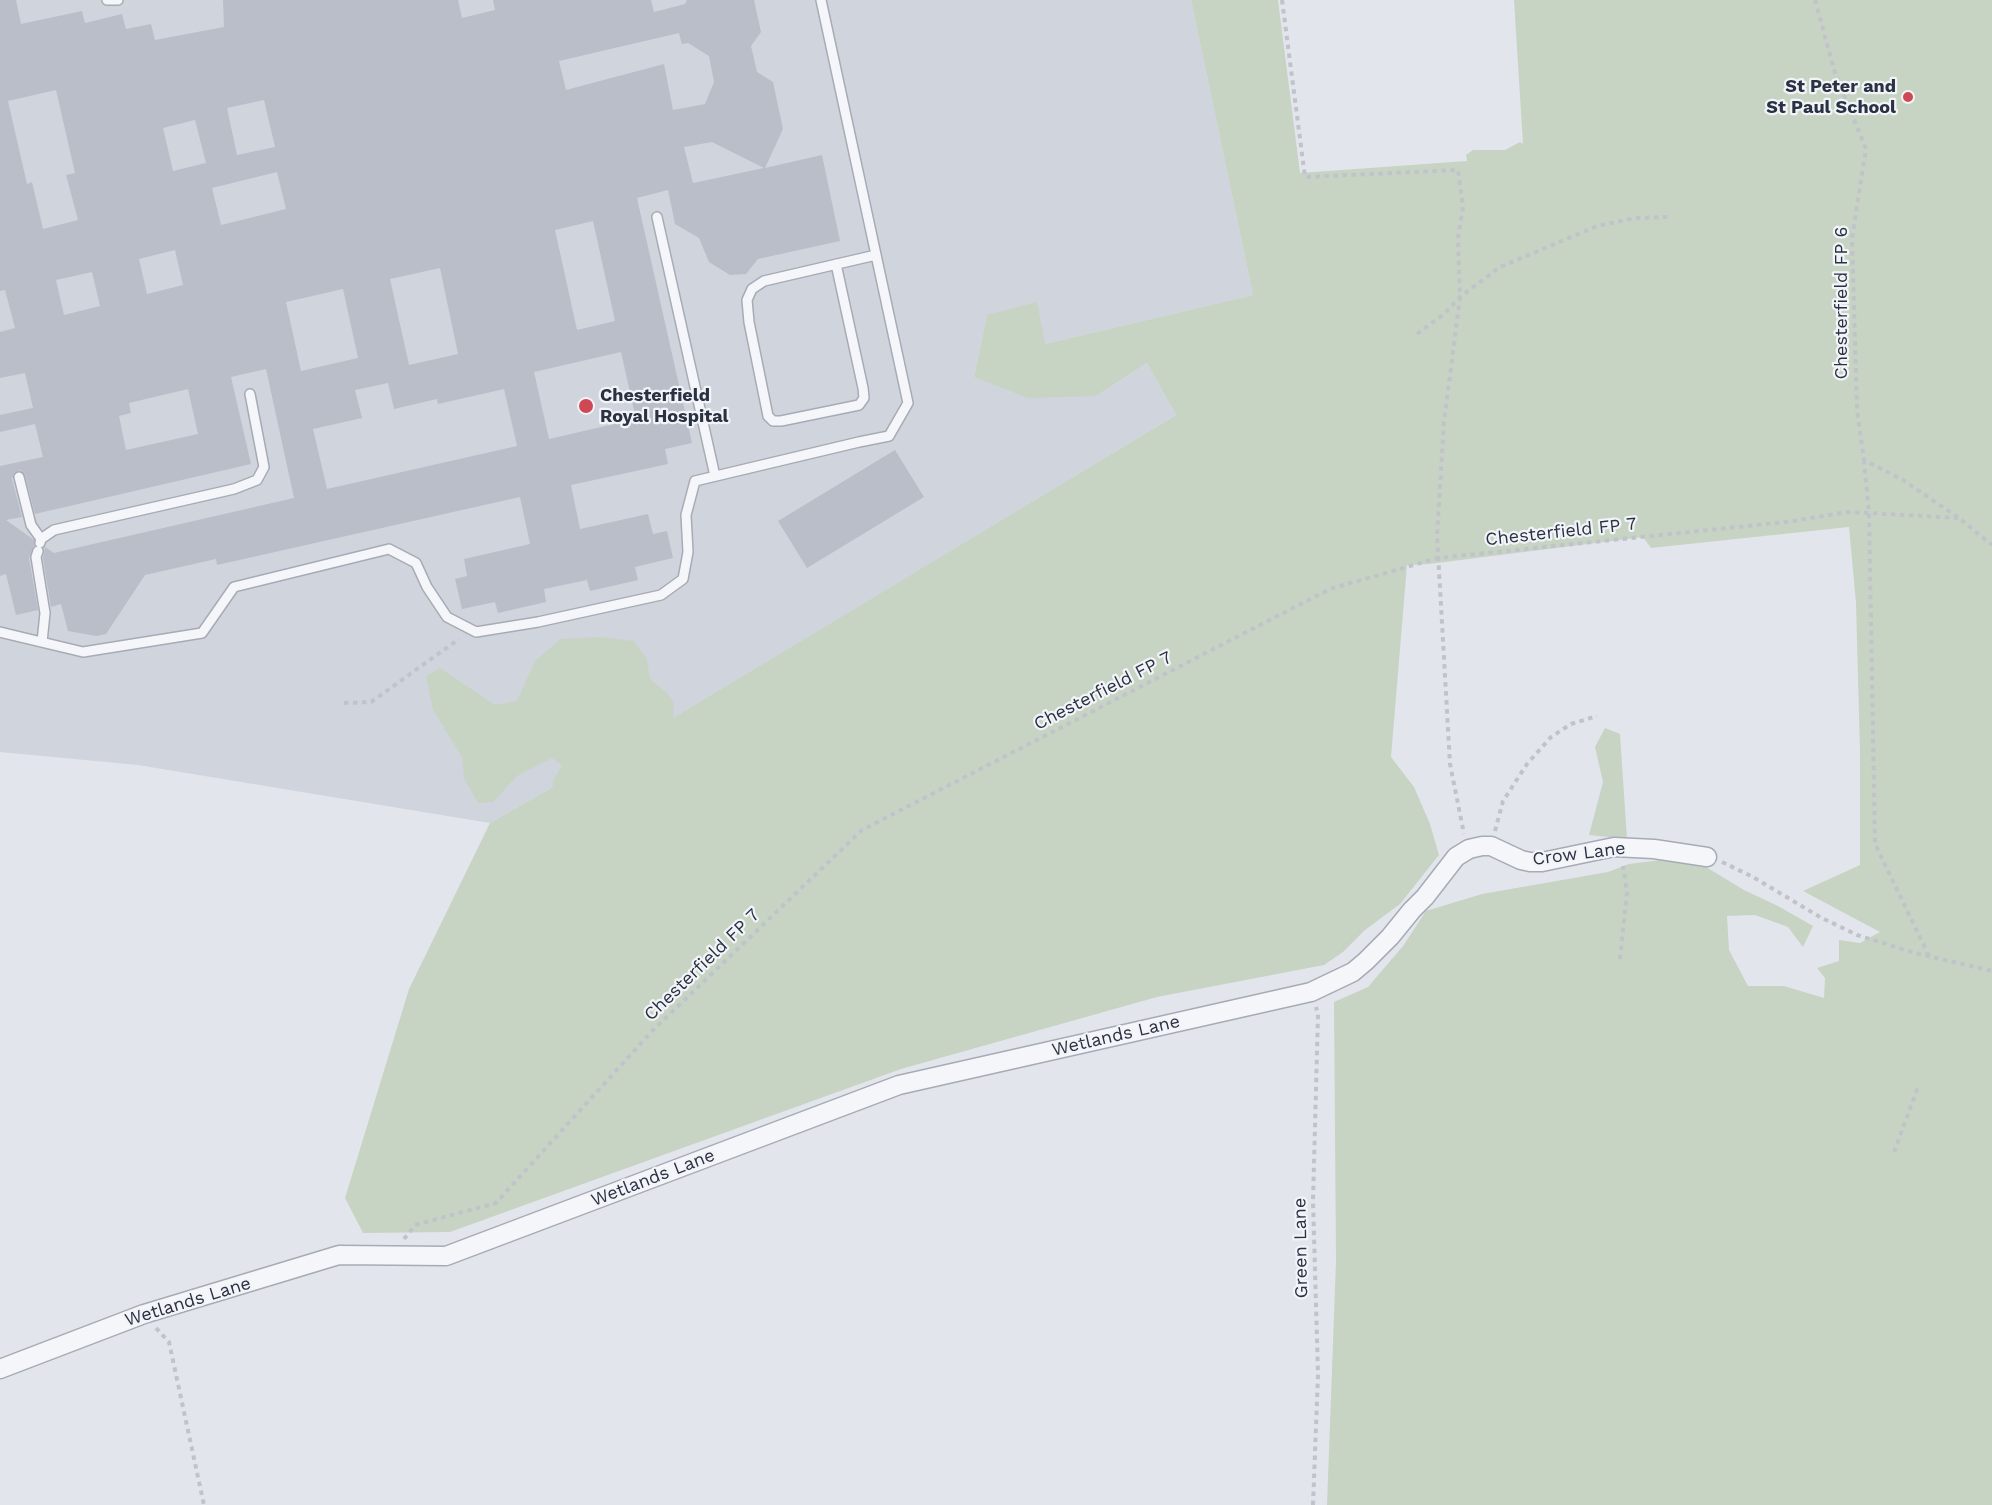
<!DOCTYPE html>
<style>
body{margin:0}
canvas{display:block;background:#e2e5eb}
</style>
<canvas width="1992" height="1505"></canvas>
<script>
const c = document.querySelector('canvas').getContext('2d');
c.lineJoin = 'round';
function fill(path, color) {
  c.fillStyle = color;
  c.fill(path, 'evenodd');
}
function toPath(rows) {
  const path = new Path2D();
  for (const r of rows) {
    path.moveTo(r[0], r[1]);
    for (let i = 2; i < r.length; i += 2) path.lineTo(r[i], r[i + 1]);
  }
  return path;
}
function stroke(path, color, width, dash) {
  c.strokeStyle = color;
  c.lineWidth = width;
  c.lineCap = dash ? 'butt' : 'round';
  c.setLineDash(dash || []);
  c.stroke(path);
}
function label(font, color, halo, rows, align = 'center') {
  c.font = font + ' "Work Sans",sans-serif';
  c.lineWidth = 4.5;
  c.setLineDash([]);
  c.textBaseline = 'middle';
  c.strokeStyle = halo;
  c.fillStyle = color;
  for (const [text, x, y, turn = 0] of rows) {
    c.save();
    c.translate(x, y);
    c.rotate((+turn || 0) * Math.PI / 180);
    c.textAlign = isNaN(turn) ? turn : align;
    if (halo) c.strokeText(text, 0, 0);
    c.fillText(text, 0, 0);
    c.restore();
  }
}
const built = toPath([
 [0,0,1191,0,1253,295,1045,344,987,315,974,377,1096,396,1147,363,1176,415,670,720,490,823,138,765,0,752]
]);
const green = toPath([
 [1191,0,1278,0,1300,173,1467,161,1466,155,1473,150,1505,150,1520,142,1523,144,1514,0,1992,0,1992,1505,1327,1505,1336,1261,1334,1002,1368,987,1403,946,1426,911,1482,894,1608,872,1629,864,1661,860,1706,867,1744,890,1778,906,1813,926,1803,947,1788,927,1755,915,1727,916,1729,950,1748,986,1784,986,1824,998,1825,978,1817,968,1839,961,1839,940,1860,943,1880,932,1803,891,1860,865,1860,752,1856,603,1849,527,1651,548,1643,537,1429,564,1407,565,1391,757,1414,787,1430,824,1439,855,1400,904,1365,930,1343,952,1324,965,1157,997,901,1069,450,1232,363,1233,345,1198,409,989,490,823,553,787,552,783,562,765,552,758,517,776,493,802,478,803,464,778,462,757,433,710,426,676,440,668,495,705,517,701,535,661,561,639,599,637,634,641,647,659,650,679,667,693,674,703,673,718,1176,415,1147,363,1096,396,1028,398,974,377,987,315,1037,302,1045,344,1253,295],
 [1605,728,1620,734,1627,839,1589,835,1603,782,1595,747]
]);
const building = toPath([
 [0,0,16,0,21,24,82,11,85,23,122,14,126,29,151,24,155,40,224,27,223,0,458,0,462,18,495,10,493,0,651,0,654,12,685,4,687,0,754,0,761,32,751,46,757,72,773,82,783,129,765,168,822,155,840,241,758,259,746,274,730,275,709,262,699,238,675,224,668,190,637,198,692,443,665,449,668,464,571,485,580,529,648,514,653,534,667,531,673,558,635,567,638,580,590,591,587,580,544,589,546,602,498,613,495,602,462,609,455,579,467,576,464,559,530,544,520,497,217,565,216,559,145,575,106,634,96,636,68,631,61,604,51,607,43,558,45,547,54,553,294,498,266,369,231,377,251,464,35,514,25,475,20,470,14,473,12,479,22,517,6,520,34,540,34,546,29,558,38,610,16,615,6,574,0,576,0,466,43,457,35,424,0,432,0,415,33,408,25,373,0,378,0,332,15,328,5,290,0,291],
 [679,33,682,44,688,43,709,56,714,82,705,104,673,110,664,64,566,90,559,61],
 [56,90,75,173,66,175,78,220,43,229,32,182,27,184,8,101],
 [264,100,275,147,237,155,227,108],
 [195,120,206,163,173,171,163,128],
 [712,142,764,168,693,183,684,147],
 [277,172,286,209,221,225,212,188],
 [593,221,615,321,577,330,555,230],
 [175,250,183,285,147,294,139,259],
 [440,268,458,354,409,365,390,279],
 [92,272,100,306,64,315,56,280],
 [343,289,358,358,301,371,286,302],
 [621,352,636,419,549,439,534,372],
 [388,383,394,409,437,399,438,404,504,389,517,446,327,489,313,429,362,418,355,390],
 [188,389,198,434,126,450,119,416,131,413,129,403],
 [895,450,924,497,807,568,778,521]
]);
const path = toPath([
 [1282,0,1305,177,1458,170,1463,207,1458,238,1460,297,1444,422,1437,535,1450,764,1464,834],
 [1815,0,1835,73,1866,149,1852,238,1857,410,1864,460,1903,480,1959,518,1992,545],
 [1417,334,1444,314,1460,297,1500,267,1597,226,1635,218,1667,217],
 [1864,460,1869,513,1875,844,1929,956],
 [344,703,371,702,459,639],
 [1495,831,1503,801,1527,764,1551,737,1571,724,1597,716],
 [1722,862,1753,877,1820,917,1857,935,1915,953,1992,971],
 [1620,959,1627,892,1623,866],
 [1894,1152,1918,1087],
 [404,1239,415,1225,496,1203,653,1030,862,830,1330,589,1438,558,1786,522,1848,512,1959,518],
 [156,1328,169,1342,204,1505],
 [1313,1505,1318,1374,1313,1201,1318,1014,1316,1007]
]);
const lane = toPath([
 [107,0,118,0],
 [657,217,715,476],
 [836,264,863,388,864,398,859,405,781,421,773,421,768,416,749,322,747,300,752,289,764,281,876,255],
 [19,477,31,525,41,539],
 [40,543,41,539,54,530,234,489,257,480,264,467,250,394],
 [38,551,36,557,45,613,42,642],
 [0,632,83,652,202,633,234,587,389,549,416,563,427,587,447,617,476,632,538,622,661,595,683,579,688,552,686,515,695,481,859,442,889,436,908,403,821,0]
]);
const street = toPath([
 [0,1369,144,1314,339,1255,446,1256,899,1085,1311,992,1353,972,1366,961,1390,937,1412,910,1425,897,1456,857,1469,849,1482,846,1491,846,1521,860,1530,862,1542,862,1614,847,1654,849,1707,857]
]);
const markers = [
 [1908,97,6,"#ce4954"],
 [586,406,8,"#ce4954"]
];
const poiNames = [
 ["St Peter and",1896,87],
 ["St Paul School",1896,108],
 ["Chesterfield",600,396,"left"],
 ["Royal Hospital",600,417,"left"]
];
const streetNames = [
 ["Chesterfield FP 6",1842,303,-90],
 ["Chesterfield FP 7",1561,532,-6],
 ["Chesterfield FP 7",1103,691,-27],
 ["Crow Lane",1579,854,-7],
 ["Chesterfield FP 7",702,965,-44],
 ["Wetlands Lane",1116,1036,-13],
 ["Wetlands Lane",653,1178,-21],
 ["Green Lane",1301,1248,-91],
 ["Wetlands Lane",188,1302,-17]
];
fill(built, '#d0d4dc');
fill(green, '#c7d4c4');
fill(building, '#babec8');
stroke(lane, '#a7abb5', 12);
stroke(street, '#a7abb5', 21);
stroke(path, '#c0c3ca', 4, [4.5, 4.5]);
stroke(lane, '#f5f6f9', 9);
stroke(street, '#f5f6f9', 18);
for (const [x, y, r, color] of markers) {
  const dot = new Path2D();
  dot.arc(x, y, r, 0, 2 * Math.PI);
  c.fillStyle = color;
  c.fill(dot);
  stroke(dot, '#f2f4f8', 2);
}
label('bold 18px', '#2a3143', '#f2f4f8', poiNames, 'right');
label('18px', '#2a3143', '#f2f4f8', streetNames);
</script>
